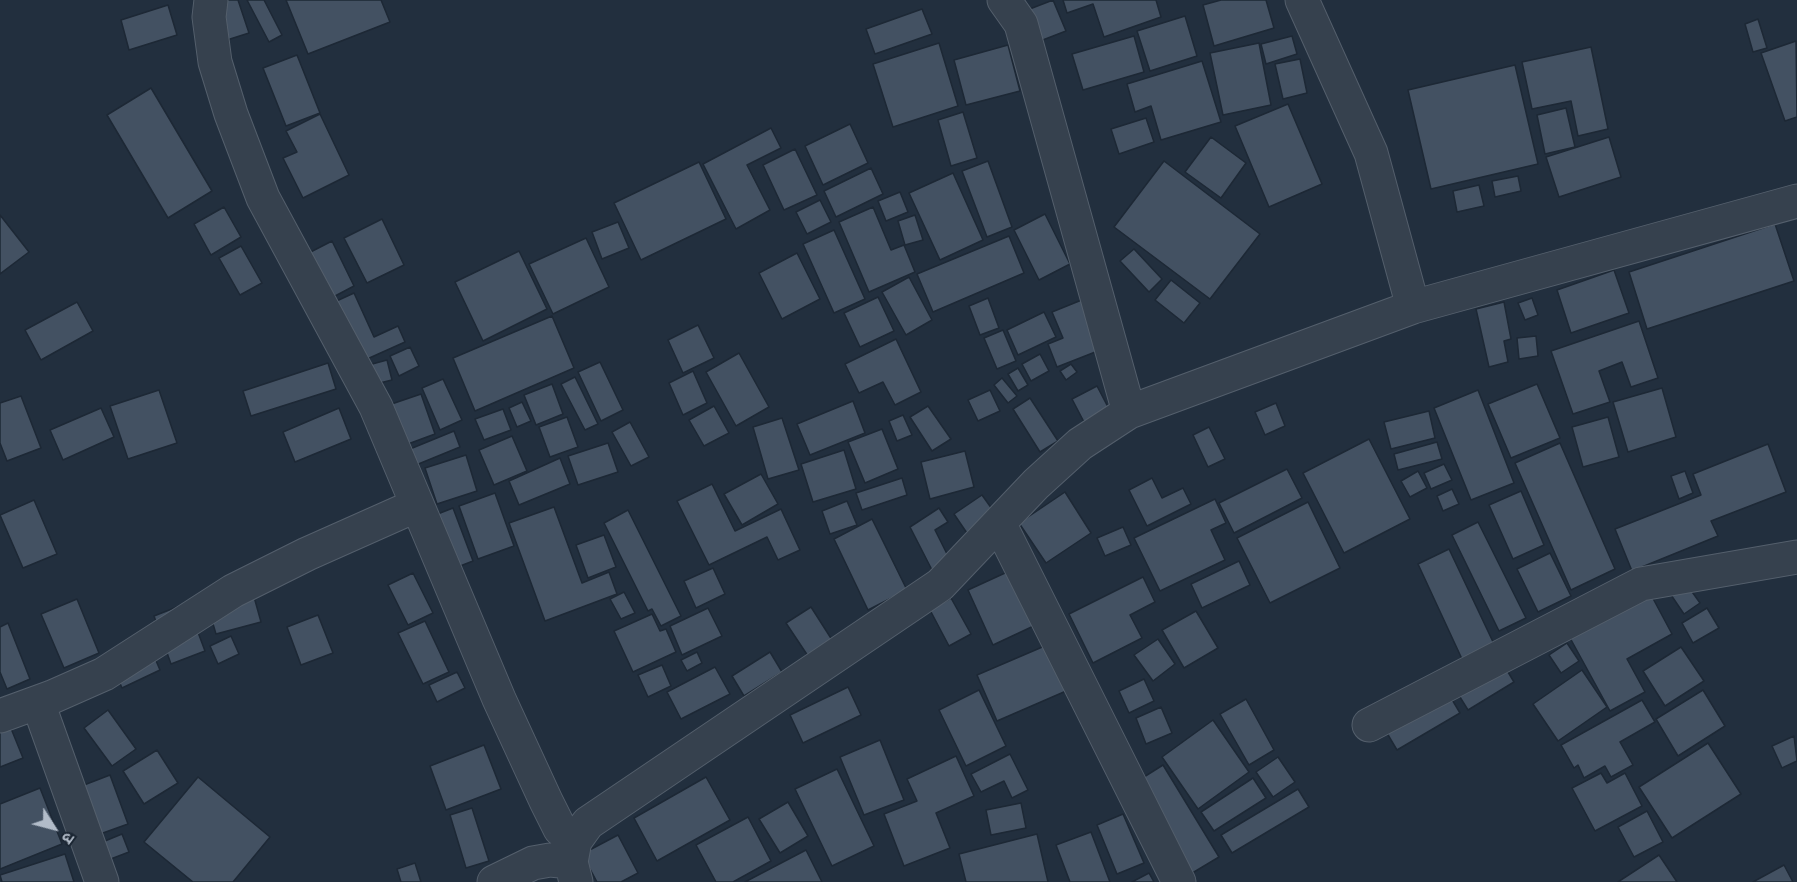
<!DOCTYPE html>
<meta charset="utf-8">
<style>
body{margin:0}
#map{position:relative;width:1797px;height:882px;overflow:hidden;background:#222f3e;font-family:"PT Sans Narrow","Noto Sans Devanagari",sans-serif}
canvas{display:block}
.north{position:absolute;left:24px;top:798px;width:60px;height:60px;-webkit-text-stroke:4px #1b2633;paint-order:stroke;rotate:126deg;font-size:16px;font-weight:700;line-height:24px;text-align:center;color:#b2bcc9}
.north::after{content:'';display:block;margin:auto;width:21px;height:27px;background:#b2bcc9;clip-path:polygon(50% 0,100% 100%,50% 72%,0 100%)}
</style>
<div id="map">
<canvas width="1797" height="882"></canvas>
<div class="north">उ</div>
</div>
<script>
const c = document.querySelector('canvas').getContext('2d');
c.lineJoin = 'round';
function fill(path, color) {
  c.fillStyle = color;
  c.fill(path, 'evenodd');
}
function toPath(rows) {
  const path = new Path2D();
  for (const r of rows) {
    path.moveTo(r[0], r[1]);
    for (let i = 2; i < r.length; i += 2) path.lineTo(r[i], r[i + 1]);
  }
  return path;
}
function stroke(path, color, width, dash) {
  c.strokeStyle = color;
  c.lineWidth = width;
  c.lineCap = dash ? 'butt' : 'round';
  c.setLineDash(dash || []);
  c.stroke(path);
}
const building = toPath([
 [214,0,238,0,249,33,227,40,214,0],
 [247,0,264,0,282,35,269,42,247,0],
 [286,0,381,0,390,22,308,54,286,0],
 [1053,0,1066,31,1035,43,1022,12,1053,0],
 [1063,0,1156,0,1161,17,1104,37,1093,4,1067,13,1063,0],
 [1221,0,1266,0,1274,28,1214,46,1203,5,1221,0],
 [168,5,177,35,129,50,121,20,168,5],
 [922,9,932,34,875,54,866,29,922,9],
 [1185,16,1197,56,1150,71,1137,31,1185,16],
 [1758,19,1767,48,1753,52,1745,24,1758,19],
 [1134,36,1144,72,1083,90,1072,54,1134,36],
 [1292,36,1297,54,1266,64,1261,44,1292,36],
 [1796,41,1797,117,1785,121,1761,53,1796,41],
 [939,43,958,106,893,127,873,64,939,43],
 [1259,43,1271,105,1223,115,1210,53,1259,43],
 [1008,45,1020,91,966,105,954,60,1008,45],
 [1591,47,1608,129,1578,136,1571,101,1532,109,1522,62,1591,47],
 [297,55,320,113,286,126,263,68,297,55],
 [1300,59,1307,93,1283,99,1275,64,1300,59],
 [1202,61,1221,122,1161,140,1151,106,1135,112,1127,84,1202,61],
 [1515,65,1538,164,1431,189,1408,90,1515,65],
 [151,88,212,191,168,218,107,115,151,88],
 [1288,104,1322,184,1269,207,1235,126,1288,104],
 [1566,108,1575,147,1545,154,1537,115,1566,108],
 [963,112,977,158,951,166,938,120,963,112],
 [320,114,349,175,303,198,283,158,297,152,286,131,320,114],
 [1146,118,1154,142,1119,154,1111,129,1146,118],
 [850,124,868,163,823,185,805,146,850,124],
 [771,128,781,148,747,165,770,210,736,229,703,164,771,128],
 [1211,137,1246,163,1221,198,1185,172,1211,137],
 [1609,137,1621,177,1559,197,1546,157,1609,137],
 [795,149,817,195,784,210,763,165,795,149],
 [988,161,1012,227,987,237,962,171,988,161],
 [1164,161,1260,234,1210,299,1114,227,1164,161],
 [699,162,726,219,641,260,614,203,699,162],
 [871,168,883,194,836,217,824,191,871,168],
 [953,173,983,240,940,260,909,193,953,173],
 [1518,176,1521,191,1495,197,1492,181,1518,176],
 [1479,185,1484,206,1457,212,1453,191,1479,185],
 [900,192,908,212,886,221,878,201,900,192],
 [820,200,831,222,807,234,796,212,820,200],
 [224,207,241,237,211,255,194,224,224,207],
 [873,207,891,250,904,245,915,272,869,292,839,222,873,207],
 [1045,214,1070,264,1039,280,1014,230,1045,214],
 [0,215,29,252,0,274,0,215],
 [915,215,923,240,905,245,898,221,915,215],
 [382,219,404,265,367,283,344,238,382,219],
 [618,222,629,248,602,259,592,232,618,222],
 [1775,224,1794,281,1647,329,1629,272,1775,224],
 [834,230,865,299,834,313,803,244,834,230],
 [1009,236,1024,273,933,312,917,274,1009,236],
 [586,238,609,287,553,314,529,264,586,238],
 [332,241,354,286,318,305,295,260,332,241],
 [241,246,262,283,240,295,219,258,241,246],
 [1134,249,1162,279,1149,292,1120,261,1134,249],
 [519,251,547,309,483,341,455,282,519,251],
 [797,253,820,299,782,319,759,273,797,253],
 [1614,270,1629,313,1571,333,1557,290,1614,270],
 [909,277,932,320,906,335,882,292,909,277],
 [1171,280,1200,303,1184,323,1155,300,1171,280],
 [354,293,374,337,398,326,405,342,356,364,330,304,354,293],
 [878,297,894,331,860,347,844,313,878,297],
 [1089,297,1108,347,1057,367,1048,344,1063,338,1052,312,1089,297],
 [988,298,999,328,980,335,969,306,988,298],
 [1532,298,1538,315,1525,320,1518,303,1532,298],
 [77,302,93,331,41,360,25,330,77,302],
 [1504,302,1511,339,1504,341,1508,362,1489,367,1476,309,1504,302],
 [1044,312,1056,337,1018,355,1007,330,1044,312],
 [552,316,574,368,475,411,453,358,552,316],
 [1639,321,1658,378,1631,387,1622,362,1599,371,1610,402,1573,414,1551,351,1639,321],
 [698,325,714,358,683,373,668,340,698,325],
 [1003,330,1016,361,997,369,984,338,1003,330],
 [1536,336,1538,356,1519,359,1517,338,1536,336],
 [896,339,921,392,895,405,883,382,859,393,845,364,896,339],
 [410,347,419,366,399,376,390,356,410,347],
 [739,353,769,407,736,426,706,372,739,353],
 [1040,354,1049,371,1031,381,1022,364,1040,354],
 [387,360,392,380,355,389,350,370,387,360],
 [600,362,623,410,601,421,578,372,600,362],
 [328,363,336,389,251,416,243,391,328,363],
 [1071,364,1077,372,1066,380,1060,371,1071,364],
 [1018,368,1028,385,1018,391,1008,374,1018,368],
 [693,371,707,403,683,415,669,383,693,371],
 [575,377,598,424,585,430,561,384,575,377],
 [1002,378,1017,396,1008,403,994,385,1002,378],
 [443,379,462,420,440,430,422,388,443,379],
 [552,384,563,414,536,425,524,395,552,384],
 [1537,384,1560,438,1511,458,1488,404,1537,384],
 [1097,386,1109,409,1084,422,1072,399,1097,386],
 [1662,388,1676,437,1628,452,1613,402,1662,388],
 [159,390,177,443,128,459,110,406,159,390],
 [990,390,1000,411,978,421,968,400,990,390],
 [1478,390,1514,483,1471,500,1434,408,1478,390],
 [421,394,435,434,389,451,374,410,421,394],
 [21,396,41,448,7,461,0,443,0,403,21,396],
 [1030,398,1058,441,1040,452,1013,409,1030,398],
 [853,401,865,433,810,455,797,424,853,401],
 [522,402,531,421,517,427,509,408,522,402],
 [1276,403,1285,426,1265,435,1255,412,1276,403],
 [714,406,729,433,704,446,689,420,714,406],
 [928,406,951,439,932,451,910,417,928,406],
 [101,408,114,437,63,460,50,430,101,408],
 [339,408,351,439,295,462,283,432,339,408],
 [503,409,511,430,484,440,475,419,503,409],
 [1429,411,1435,438,1391,449,1384,422,1429,411],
 [903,415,912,435,897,441,889,421,903,415],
 [567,417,578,447,550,457,539,427,567,417],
 [1608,417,1619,457,1583,467,1572,427,1608,417],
 [782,418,799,470,768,479,753,427,782,418],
 [630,422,649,457,631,466,612,432,630,422],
 [1209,427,1225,459,1208,467,1193,435,1209,427],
 [882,429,898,469,865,483,848,442,882,429],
 [454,431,460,447,416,465,410,449,454,431],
 [512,436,527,471,494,485,479,450,512,436],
 [1369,439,1410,519,1344,553,1303,473,1369,439],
 [1437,442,1442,459,1398,470,1394,454,1437,442],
 [608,443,618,472,578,485,568,456,608,443],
 [1560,443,1615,569,1571,590,1515,463,1560,443],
 [1768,444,1786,492,1711,521,1718,536,1632,571,1615,529,1701,495,1693,474,1768,444],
 [844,450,856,489,813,502,801,464,844,450],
 [965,451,974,487,930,499,921,462,965,451],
 [466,455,477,491,437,504,425,468,466,455],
 [560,458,570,484,519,505,509,481,560,458],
 [1444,464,1452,480,1431,489,1424,473,1444,464],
 [1287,469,1302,498,1234,533,1219,503,1287,469],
 [1418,471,1427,488,1410,497,1401,481,1418,471],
 [1685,471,1693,493,1679,499,1671,476,1685,471],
 [761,474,778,504,742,525,724,494,761,474],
 [902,478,907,495,862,510,856,493,902,478],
 [1152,478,1162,498,1183,488,1191,504,1147,526,1129,490,1152,478],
 [712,484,735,531,781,509,800,550,778,560,767,537,709,565,677,501,712,484],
 [1452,489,1459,504,1443,511,1437,496,1452,489],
 [1521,491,1544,545,1513,559,1489,505,1521,491],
 [1065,492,1091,533,1046,563,1019,523,1065,492],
 [495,493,514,546,478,559,459,506,495,493],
 [982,495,997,516,969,536,954,514,982,495],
 [1215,499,1226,523,1211,530,1225,560,1160,591,1134,538,1215,499],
 [34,500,57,554,23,568,0,515,34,500],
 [847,501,857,525,830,534,822,511,847,501],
 [1308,502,1340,568,1270,603,1237,538,1308,502],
 [554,507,582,583,609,572,617,594,545,621,509,523,554,507],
 [453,508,473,561,432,577,412,524,453,508],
 [939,508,948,522,935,530,950,560,932,570,910,527,939,508],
 [628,510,681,616,661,626,652,609,648,611,604,523,628,510],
 [872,519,907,590,868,610,834,539,872,519],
 [1478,522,1526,618,1499,631,1452,535,1478,522],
 [1123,527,1131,545,1105,556,1097,538,1123,527],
 [604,535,616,567,588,578,576,545,604,535],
 [1449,549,1494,644,1462,659,1418,564,1449,549],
 [1550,553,1571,596,1538,612,1517,569,1550,553],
 [1239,561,1250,585,1202,608,1191,584,1239,561],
 [1029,562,1055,616,993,645,968,590,1029,562],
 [713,568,725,594,696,608,684,581,713,568],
 [413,573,433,613,408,625,388,585,413,573],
 [1143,577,1155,602,1130,615,1142,638,1093,663,1069,614,1143,577],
 [1683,579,1700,603,1684,614,1667,589,1683,579],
 [251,586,261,622,216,634,206,600,251,586],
 [1649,591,1672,634,1627,659,1645,692,1610,711,1563,625,1649,591],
 [624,592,635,613,621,619,610,599,624,592],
 [951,598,971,634,949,646,930,610,951,598],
 [77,599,99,653,64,668,41,614,77,599],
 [187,603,205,651,171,664,154,616,187,603],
 [811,607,834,643,810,659,786,623,811,607],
 [708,608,722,636,682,655,670,626,708,608],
 [1707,608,1719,628,1693,643,1682,623,1707,608],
 [1196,611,1218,648,1184,668,1162,630,1196,611],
 [652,614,660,631,666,629,676,652,633,672,614,631,652,614],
 [318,615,333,653,301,665,287,627,318,615],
 [425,621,449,672,423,684,398,633,425,621],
 [8,623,30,679,7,689,0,672,0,627,8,623],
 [231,636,239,654,218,664,210,646,231,636],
 [1158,639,1175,664,1153,681,1134,655,1158,639],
 [1054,642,1073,688,997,721,977,675,1054,642],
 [1567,643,1579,661,1561,673,1549,655,1567,643],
 [1681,647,1704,681,1665,706,1643,671,1681,647],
 [151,649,160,670,122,688,113,667,151,649],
 [697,652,702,663,687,671,681,660,697,652],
 [770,652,782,672,744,696,732,676,770,652],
 [1502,662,1514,682,1468,710,1455,689,1502,662],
 [662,665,671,686,648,697,638,675,662,665],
 [715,667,730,694,681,719,667,692,715,667],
 [1582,670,1607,707,1558,741,1533,704,1582,670],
 [457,672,465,688,437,702,429,685,457,672],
 [1144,679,1154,701,1129,713,1119,691,1144,679],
 [1444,686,1460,713,1397,750,1381,723,1444,686],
 [848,687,861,715,803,743,790,715,848,687],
 [979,690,1006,746,966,766,939,710,979,690],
 [1703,690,1725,726,1678,756,1656,719,1703,690],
 [1246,699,1274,750,1249,765,1220,714,1246,699],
 [1642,700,1655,722,1620,742,1633,765,1611,777,1605,766,1584,778,1578,765,1574,768,1561,745,1642,700],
 [1161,707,1172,733,1146,744,1136,718,1161,707],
 [108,710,136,749,112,766,84,728,108,710],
 [1213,720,1249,772,1198,809,1162,757,1213,720],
 [8,721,23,758,0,767,0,724,8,721],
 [1794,736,1797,761,1782,768,1772,746,1794,736],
 [880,740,904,800,864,815,840,757,880,740],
 [1708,743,1741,794,1672,838,1639,787,1708,743],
 [484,745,501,789,446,810,430,766,484,745],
 [157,750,178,783,144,804,123,771,157,750],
 [1010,754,1028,790,1012,798,1004,781,981,792,971,774,1010,754],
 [956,756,974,796,936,813,950,848,904,866,884,814,917,801,907,779,956,756],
 [1278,757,1295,782,1273,797,1256,772,1278,757],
 [1163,765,1219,857,1184,878,1128,787,1163,765],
 [837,769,874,846,832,866,795,789,837,769],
 [1601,773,1607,783,1625,773,1642,806,1595,831,1572,788,1601,773],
 [110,775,128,824,75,843,58,795,110,775],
 [198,777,270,837,233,882,193,882,144,842,198,777],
 [706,777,730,820,657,861,634,818,706,777],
 [1253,778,1266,798,1214,831,1201,812,1253,778],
 [40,788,62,844,0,869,0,804,40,788],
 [1298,789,1309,807,1232,853,1221,835,1298,789],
 [788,802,808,836,780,853,759,819,788,802],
 [1021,803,1026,828,991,835,986,810,1021,803],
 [472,808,489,861,466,868,450,815,472,808],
 [1647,811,1663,842,1634,857,1618,827,1647,811],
 [1123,814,1144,863,1117,874,1097,825,1123,814],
 [748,817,771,861,733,882,716,882,696,845,748,817],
 [1091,832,1110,882,1070,882,1056,845,1091,832],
 [122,834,129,852,90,867,83,850,122,834],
 [1037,834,1048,882,966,882,959,854,1037,834],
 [618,835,638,873,621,882,597,882,582,854,618,835],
 [806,850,822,882,745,882,806,850],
 [65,854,74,882,2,882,0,875,65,854],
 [1659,855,1677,882,1618,882,1659,855],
 [415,863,421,882,401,882,397,869,415,863],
 [1784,865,1793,882,1753,882,1784,865],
 [1149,873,1154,882,1132,882,1149,873]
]);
const street = toPath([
 [211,0,209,17,215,62,231,114,263,198,376,407,499,699,546,801,560,829,575,841],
 [1004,0,1021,24,1129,412],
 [1302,0,1371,153,1413,307],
 [999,523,1179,882],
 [38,703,102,882],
 [0,716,52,697,104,674,233,591,307,554,417,505],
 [1369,725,1641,584,1797,557],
 [494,882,533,863,550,860,571,862],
 [576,882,571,862,575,841,588,823,940,585,1036,484,1080,444,1129,412,1413,307,1797,201]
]);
fill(building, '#435162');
stroke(building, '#1d2835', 1.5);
stroke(street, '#545f6c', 35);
stroke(street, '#36414e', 33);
</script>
